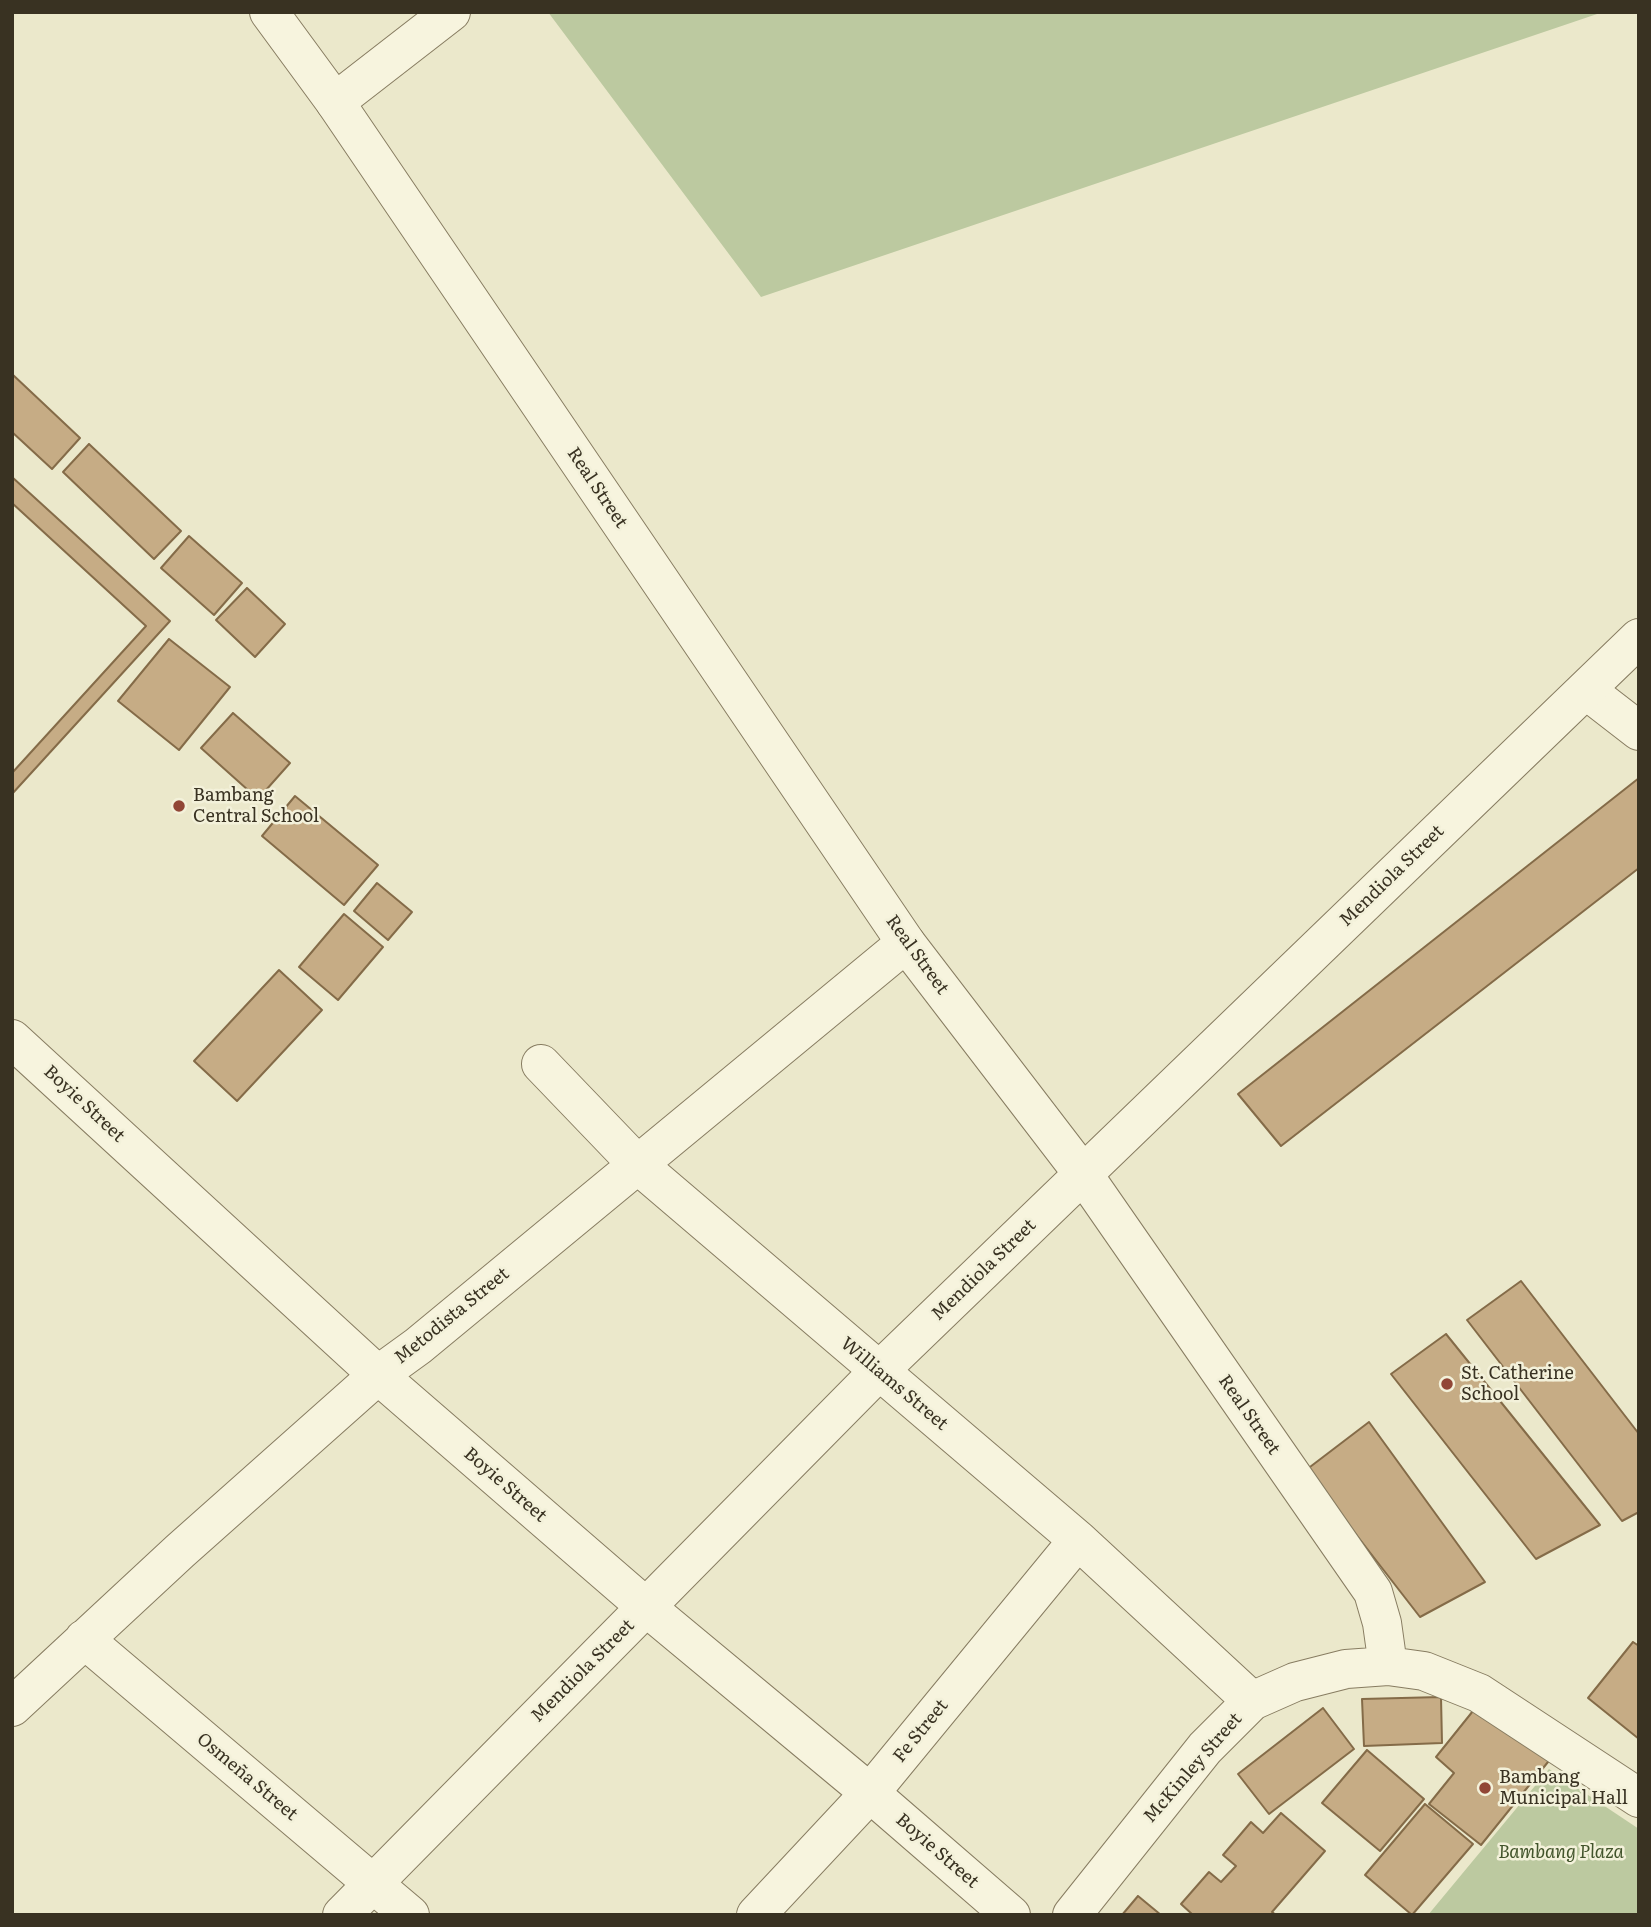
<!DOCTYPE html>
<meta charset="utf-8">
<style>
body{margin:0}
#map{position:relative;width:1651px;height:1927px;overflow:hidden;background:#ebe8cb;font-family:Literata,serif}
canvas{display:block}
.frame{position:absolute;inset:0;border:14px solid #393222;pointer-events:none}
</style>
<div id="map">
<canvas width="1651" height="1927"></canvas>
<div class="frame"></div>
</div>
<script>
const c = document.querySelector('canvas').getContext('2d');
c.lineJoin = 'round';
function fill(path, color) {
  c.fillStyle = color;
  c.fill(path, 'evenodd');
}
function toPath(rows) {
  const path = new Path2D();
  for (const r of rows) {
    path.moveTo(r[0], r[1]);
    for (let i = 2; i < r.length; i += 2) path.lineTo(r[i], r[i + 1]);
  }
  return path;
}
function stroke(path, color, width, dash) {
  c.strokeStyle = color;
  c.lineWidth = width;
  c.lineCap = dash ? 'butt' : 'round';
  c.setLineDash(dash || []);
  c.stroke(path);
}
function label(font, color, halo, rows, align = 'center') {
  c.font = font + ' Literata,serif';
  c.lineWidth = 5;
  c.setLineDash([]);
  c.textBaseline = 'middle';
  c.strokeStyle = halo;
  c.fillStyle = color;
  for (const [text, x, y, turn = 0] of rows) {
    c.save();
    c.translate(x, y);
    c.rotate((+turn || 0) * Math.PI / 180);
    c.textAlign = isNaN(turn) ? turn : align;
    if (halo) c.strokeText(text, 0, 0);
    c.fillText(text, 0, 0);
    c.restore();
  }
}
const green = toPath([
 [548,12,1603,12,761,297],
 [1549,1769,1639,1829,1639,1915,1428,1915]
]);
const building = toPath([
 [12,374,80,438,52,469,12,432,12,374],
 [89,444,181,531,154,559,63,472,89,444],
 [12,477,170,621,12,794,12,773,146,626,12,503,12,477],
 [189,536,242,583,214,615,161,568,189,536],
 [247,588,285,624,255,657,216,620,247,588],
 [169,639,230,687,179,750,118,701,169,639],
 [233,713,290,763,258,799,201,748,233,713],
 [1639,778,1639,868,1281,1146,1238,1094,1639,778],
 [295,796,378,865,344,905,262,836,295,796],
 [377,883,412,912,388,940,354,911,377,883],
 [344,914,383,947,338,1000,299,967,344,914],
 [279,970,322,1010,237,1101,194,1061,279,970],
 [1521,1281,1639,1434,1639,1512,1622,1521,1467,1320,1521,1281],
 [1446,1334,1600,1525,1536,1559,1391,1374,1446,1334],
 [1369,1422,1485,1582,1420,1617,1306,1470,1369,1422],
 [1633,1642,1639,1646,1639,1739,1588,1698,1633,1642],
 [1441,1697,1442,1743,1364,1746,1362,1699,1441,1697],
 [1481,1701,1552,1757,1481,1845,1429,1804,1454,1773,1436,1757,1481,1701],
 [1323,1708,1354,1749,1269,1814,1238,1774,1323,1708],
 [1367,1750,1424,1799,1380,1851,1322,1803,1367,1750],
 [1425,1804,1473,1844,1412,1915,1365,1875,1425,1804],
 [1281,1813,1325,1851,1272,1912,1276,1915,1193,1915,1181,1904,1209,1872,1221,1882,1236,1866,1223,1855,1251,1822,1263,1833,1281,1813],
 [1138,1896,1161,1915,1122,1915,1138,1896]
]);
const minor = toPath([
 [335,102,451,12],
 [1586,690,1639,731],
 [541,1064,637,1164,1078,1540,1252,1701],
 [84,1639,410,1915],
 [12,1707,180,1551,378,1375,418,1346,906,943],
 [756,1915,870,1793,1078,1540]
]);
const tertiary = toPath([
 [269,12,335,102,906,943,1083,1174,1373,1592,1382,1623,1388,1666],
 [12,1039,378,1375,646,1607,870,1793,1011,1915],
 [342,1915,879,1371,1639,638],
 [1072,1915,1205,1748,1252,1701,1295,1682,1346,1669,1388,1666,1424,1671,1479,1693,1639,1798]
]);
const markers = [
 [179,806,7,"#914636"],
 [1447,1384,7,"#914636"],
 [1485,1788,7,"#914636"]
];
const streetNames = [
 ["Real Street",597,488,56],
 ["Mendiola Street",1392,876,-44],
 ["Real Street",917,955,54],
 ["Boyie Street",84,1104,43],
 ["Mendiola Street",984,1270,-44],
 ["Metodista Street",452,1316,-39],
 ["Williams Street",894,1384,40],
 ["Real Street",1249,1415,55],
 ["Boyie Street",505,1485,41],
 ["Mendiola Street",583,1671,-45],
 ["Fe Street",921,1731,-51],
 ["McKinley Street",1193,1768,-49],
 ["Osmeña Street",247,1777,40],
 ["Boyie Street",937,1851,41]
];
const poiNames = [
 ["Bambang",193,796],
 ["Central School",193,817],
 ["St. Catherine",1461,1374],
 ["School",1461,1395],
 ["Bambang",1499,1778],
 ["Municipal Hall",1499,1799]
];
const parkNames = [
 ["Bambang Plaza",1561,1853]
];
fill(green, '#bcc9a0');
fill(building, '#c6ac85');
stroke(building, '#846b48', 2);
stroke(minor, '#877c61', 40);
stroke(tertiary, '#877c61', 40);
stroke(minor, '#f7f4de', 38);
stroke(tertiary, '#f7f4de', 38);
for (const [x, y, r, color] of markers) {
  const dot = new Path2D();
  dot.arc(x, y, r, 0, 2 * Math.PI);
  c.fillStyle = color;
  c.fill(dot);
  stroke(dot, '#f3f1da', 2.5);
}
label('18px', '#393222', '#f3f1da', streetNames);
label('18px', '#393222', '#f3f1da', poiNames, 'left');
label('italic 18px', '#42542b', '#f3f1da', parkNames);
</script>
